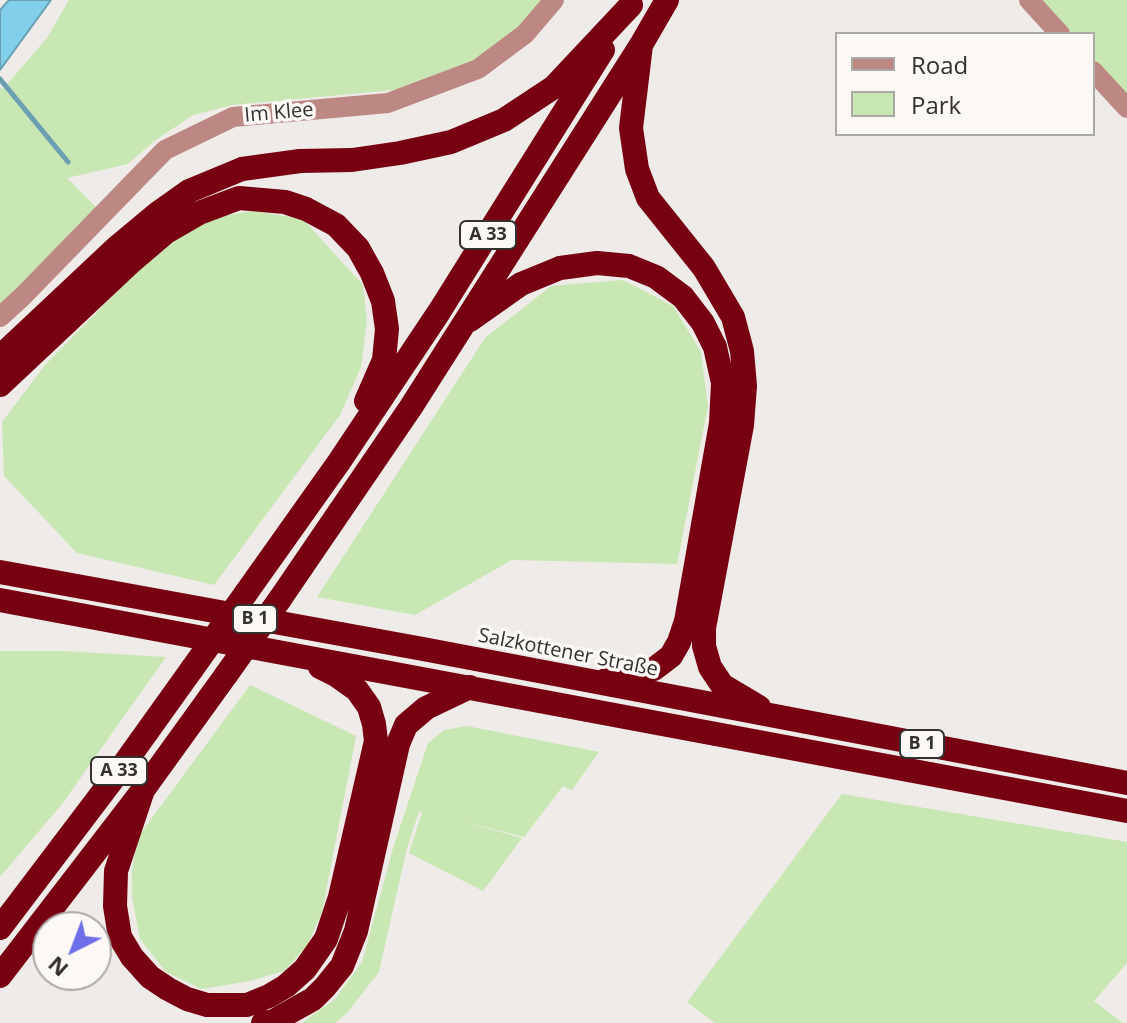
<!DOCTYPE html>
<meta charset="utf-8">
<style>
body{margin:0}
#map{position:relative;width:1127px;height:1023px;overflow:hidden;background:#eeebe9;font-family:"Open Sans",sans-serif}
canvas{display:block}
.legend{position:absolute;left:835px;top:32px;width:260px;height:104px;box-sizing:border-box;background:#fbf8f6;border:2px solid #aba9a7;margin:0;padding:10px 14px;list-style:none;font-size:24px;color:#333231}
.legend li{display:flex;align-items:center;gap:16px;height:40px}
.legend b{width:40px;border:2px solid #aba9a7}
.north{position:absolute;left:32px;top:911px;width:80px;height:80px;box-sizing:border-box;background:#fbf8f6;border:2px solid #aba9a7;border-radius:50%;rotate:222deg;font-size:22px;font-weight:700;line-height:32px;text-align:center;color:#333231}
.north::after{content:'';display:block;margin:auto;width:28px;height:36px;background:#6d6ee8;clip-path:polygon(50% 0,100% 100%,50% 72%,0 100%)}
</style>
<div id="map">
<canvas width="1127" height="1023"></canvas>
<ul class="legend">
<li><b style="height:10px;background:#bd8884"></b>Road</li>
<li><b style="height:22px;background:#c9e7b2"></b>Park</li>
</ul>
<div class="north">N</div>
</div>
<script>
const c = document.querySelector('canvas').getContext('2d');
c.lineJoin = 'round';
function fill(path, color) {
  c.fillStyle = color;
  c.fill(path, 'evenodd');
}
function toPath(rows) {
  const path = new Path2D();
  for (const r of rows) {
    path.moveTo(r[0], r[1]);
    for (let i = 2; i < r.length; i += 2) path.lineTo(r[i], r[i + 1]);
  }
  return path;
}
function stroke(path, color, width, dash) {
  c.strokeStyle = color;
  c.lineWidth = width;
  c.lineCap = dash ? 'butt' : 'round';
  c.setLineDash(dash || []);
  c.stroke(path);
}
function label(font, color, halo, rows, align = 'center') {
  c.font = font + ' "Open Sans",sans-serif';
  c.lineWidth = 7;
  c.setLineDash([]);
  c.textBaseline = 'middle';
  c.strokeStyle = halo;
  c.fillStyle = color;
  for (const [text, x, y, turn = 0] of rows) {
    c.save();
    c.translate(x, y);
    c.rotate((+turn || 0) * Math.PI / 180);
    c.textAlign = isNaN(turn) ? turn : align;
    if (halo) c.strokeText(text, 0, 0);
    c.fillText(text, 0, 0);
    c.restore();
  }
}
const green = toPath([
 [69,0,542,0,520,29,472,64,405,89,232,105,193,115,153,142,128,164,67,178,96,207,0,306,0,87,3,89,47,38],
 [1038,0,1127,0,1127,96,1093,59,1093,34,1069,34],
 [253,211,303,219,363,285,367,321,361,367,340,415,214,585,77,553,4,476,2,422,45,365,155,253,185,231,217,217],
 [623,280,673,306,701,352,708,406,677,564,512,560,415,615,317,597,485,338,551,286],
 [0,651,63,651,166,657,62,804,0,877],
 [250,685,356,736,322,912,307,946,284,971,250,981,202,989,166,972,140,939,132,897,132,870,138,837],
 [467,726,599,752,572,790,563,786,524,837,457,820,522,838,483,891,409,853,422,812,419,811,406,852,379,972,347,1013,335,1023,302,1023,335,999,362,962,393,848,428,743,444,730],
 [842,794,1127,842,1127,963,1094,1001,1123,1023,715,1023,687,1002]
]);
const water = toPath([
 [9,0,51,0,0,70,0,10,9,0]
]);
const stream = toPath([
 [0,79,68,162]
]);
const minor = toPath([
 [1029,0,1060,34],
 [1093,71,1127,108],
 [0,317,23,296,165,150,233,117,388,103,478,69,525,34,554,0]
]);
const highway = toPath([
 [641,45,631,128,637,169,648,198,704,268,733,317,742,351,745,386,742,425,704,628,704,646,710,667,722,685,759,707],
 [470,320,521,284,560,268,597,263,629,266,656,277,683,297,703,323,715,347,723,383,721,423,686,621,679,642,671,656,654,669,606,680],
 [0,357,116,248,158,213,189,191,242,169,300,161,352,160,400,153,451,142,504,120,554,87,631,5],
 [0,385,132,261,166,232,199,213,239,198,285,202,306,209,336,225,358,248,372,273,383,301,387,329,384,360,366,401],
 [0,572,423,649,1127,783],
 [246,593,339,462,439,312,603,50],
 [280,599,411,407,641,45,667,0],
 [0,600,1127,811],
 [143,790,116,871,115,906,120,937,132,957,150,977,168,989,187,999,207,1005,247,1005,269,996,286,986,305,969,326,939,340,897,376,741,374,724,369,707,357,690,336,675,320,667],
 [0,928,119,771,192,669],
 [0,976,143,790,226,675],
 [263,1023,274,1021,313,999,325,987,342,966,356,931,398,744,406,725,426,708,470,687]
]);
const highwayBridge = toPath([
 [192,669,246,593],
 [226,675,280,599]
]);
const shields = [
 [488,235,56],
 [255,619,44],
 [922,744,44],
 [119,771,56]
];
const shieldNames = [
 ["A 33",488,235],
 ["B 1",255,619],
 ["B 1",922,744],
 ["A 33",119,771]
];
const streetNames = [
 ["Im Klee",279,113,-5],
 ["Salzkottener Straße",568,653,11]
];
fill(green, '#c9e7b2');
fill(water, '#81cfea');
stroke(water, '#6aa0b2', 2);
stroke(stream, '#6aa0b2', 5);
stroke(minor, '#bd8884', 20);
stroke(highway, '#701', 24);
stroke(highwayBridge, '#701', 24);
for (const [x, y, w] of shields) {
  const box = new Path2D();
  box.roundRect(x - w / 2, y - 14, w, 28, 6);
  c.fillStyle = '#fbf8f6';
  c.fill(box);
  stroke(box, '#333231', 2);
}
label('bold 18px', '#333231', null, shieldNames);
label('20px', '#333231', '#fbf8f6', streetNames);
</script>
